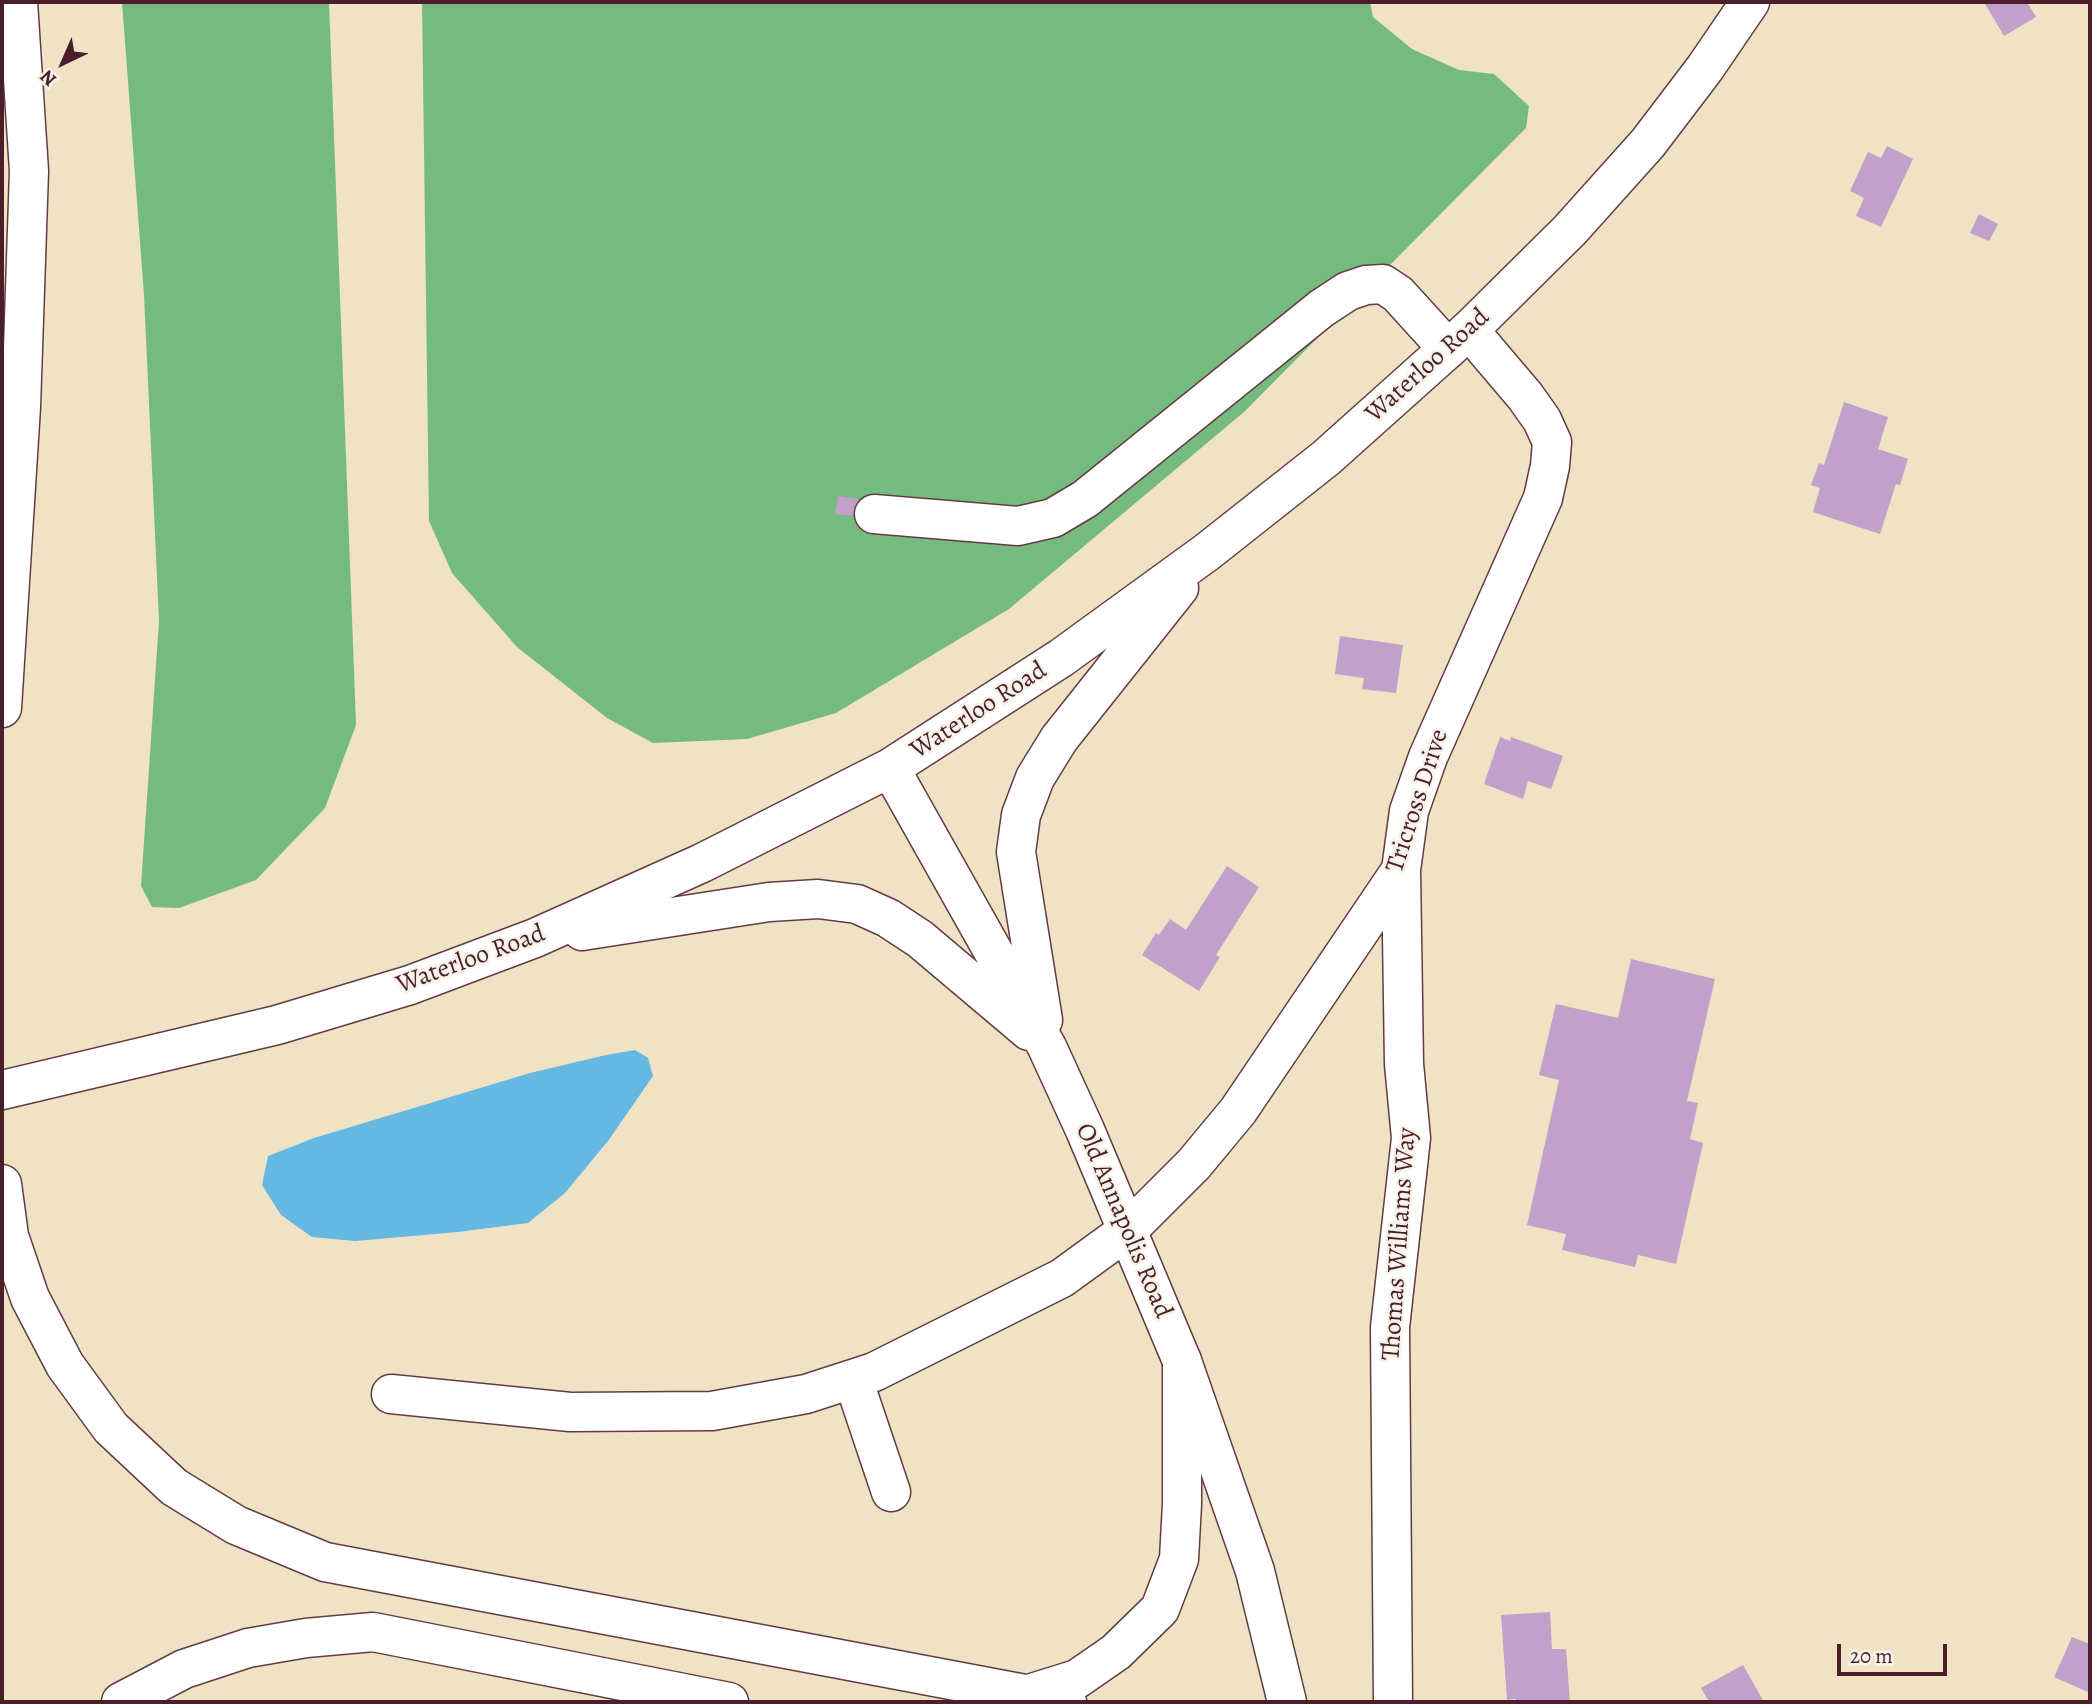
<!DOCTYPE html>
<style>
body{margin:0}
#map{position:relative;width:2092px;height:1704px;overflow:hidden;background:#f0e2c4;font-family:Alegreya,serif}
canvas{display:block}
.frame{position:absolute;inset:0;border:4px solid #4a1f2b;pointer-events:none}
.north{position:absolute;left:28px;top:28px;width:70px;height:70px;-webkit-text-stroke:5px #f7f3e8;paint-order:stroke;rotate:224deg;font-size:19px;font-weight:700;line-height:28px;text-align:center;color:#4a1f2b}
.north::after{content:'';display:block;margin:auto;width:24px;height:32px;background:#4a1f2b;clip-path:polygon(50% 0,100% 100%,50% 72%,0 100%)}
.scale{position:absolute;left:1837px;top:1644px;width:110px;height:32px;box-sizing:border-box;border:4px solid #4a1f2b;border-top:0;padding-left:9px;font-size:21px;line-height:24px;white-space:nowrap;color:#4a1f2b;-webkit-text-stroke:5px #f7f3e8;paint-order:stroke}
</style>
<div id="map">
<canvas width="2092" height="1704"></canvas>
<div class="frame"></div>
<div class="north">N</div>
<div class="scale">20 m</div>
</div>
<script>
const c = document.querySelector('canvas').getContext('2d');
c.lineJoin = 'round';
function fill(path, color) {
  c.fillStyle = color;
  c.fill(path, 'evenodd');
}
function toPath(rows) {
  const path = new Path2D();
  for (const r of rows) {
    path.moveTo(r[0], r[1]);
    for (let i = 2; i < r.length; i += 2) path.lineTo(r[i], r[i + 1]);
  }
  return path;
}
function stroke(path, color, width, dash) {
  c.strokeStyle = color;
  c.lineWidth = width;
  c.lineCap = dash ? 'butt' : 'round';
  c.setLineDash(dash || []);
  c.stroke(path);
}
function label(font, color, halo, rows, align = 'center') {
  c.font = font + ' Alegreya,serif';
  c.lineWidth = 5;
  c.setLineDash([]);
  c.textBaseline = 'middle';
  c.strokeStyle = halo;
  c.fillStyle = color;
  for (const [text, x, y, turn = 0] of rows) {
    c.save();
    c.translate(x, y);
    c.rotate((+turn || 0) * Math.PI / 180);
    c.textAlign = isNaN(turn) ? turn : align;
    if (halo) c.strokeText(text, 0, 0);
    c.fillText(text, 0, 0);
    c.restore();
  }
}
const forest = toPath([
 [122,2,329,2,356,725,325,808,256,880,179,908,152,907,141,886,159,621,144,295],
 [422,2,1370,2,1373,17,1412,49,1459,70,1494,74,1529,106,1526,128,1244,412,1009,609,836,713,747,739,653,743,607,718,517,647,452,573,429,521]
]);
const water = toPath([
 [635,1050,648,1058,653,1076,608,1141,565,1193,528,1223,458,1232,355,1241,312,1237,281,1215,262,1185,268,1156,314,1138,530,1073,606,1055]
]);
const building = toPath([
 [1984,2,2027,2,2036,17,2004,36],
 [1887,146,1913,159,1881,227,1856,216,1864,198,1850,191,1868,152,1881,158],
 [1979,214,1998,224,1989,241,1970,233],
 [1844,402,1888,417,1878,449,1908,459,1900,485,1896,484,1880,534,1813,512,1820,488,1811,485,1819,463,1824,465],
 [838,496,858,499,856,516,835,514],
 [1340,636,1403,645,1396,693,1362,689,1364,678,1335,674],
 [1500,737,1510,741,1511,737,1563,756,1551,789,1528,781,1523,799,1484,784],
 [1227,866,1259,887,1216,955,1220,957,1199,991,1142,955,1156,933,1159,935,1170,919,1186,930],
 [1631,959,1715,979,1687,1101,1698,1103,1690,1139,1703,1143,1676,1264,1638,1255,1635,1267,1562,1250,1566,1234,1527,1225,1559,1080,1539,1075,1556,1004,1618,1018],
 [1550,1612,1552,1649,1566,1649,1570,1702,1516,1702,1516,1699,1507,1700,1501,1615],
 [2072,1637,2090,1644,2090,1693,2054,1677],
 [1743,1665,1764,1702,1709,1702,1701,1688]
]);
const minor = toPath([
 [874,514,1018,526,1053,518,1085,499,1322,308,1348,291,1366,285,1383,284,1398,294,1448,349],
 [853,1379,891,1492],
 [391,1394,570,1412,712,1411,806,1394,874,1372,1062,1278,1128,1230,1194,1164,1238,1111,1401,870,1409,811,1428,757,1543,498,1550,466,1552,442,1542,420,1525,396,1469,330],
 [1393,1702,1390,1327,1411,1138,1404,1064,1401,870]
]);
const major = toPath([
 [890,768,1047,1047,1085,1130,1182,1361,1255,1571,1287,1702],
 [582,931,769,902,818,899,857,904,888,918,920,939,1029,1031],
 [1043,1020,1016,852,1021,815,1035,778,1059,739,1179,588],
 [2,1090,277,1025,410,985,535,938,702,863,890,768,1061,658,1207,552,1326,458,1469,330,1570,230,1648,143,1705,68,1750,2]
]);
const highway = toPath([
 [2,708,21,407,29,171,18,2],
 [2,1184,9,1236,30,1298,65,1365,111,1428,174,1487,236,1525,325,1562,1067,1702],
 [1029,1694,1077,1679,1116,1652,1160,1609,1179,1559,1182,1504,1182,1361],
 [121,1702,184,1669,248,1648,306,1638,373,1632,729,1702]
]);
const streetNames = [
 ["Waterloo Road",1428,366,-42],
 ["Waterloo Road",979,711,-33],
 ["Tricross Drive",1418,801,-72],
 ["Waterloo Road",471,960,-20],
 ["Old Annapolis Road",1123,1221,67],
 ["Thomas Williams Way",1400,1244,-86]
];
fill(forest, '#75bb80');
fill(water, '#65b8e1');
fill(building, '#c1a1c9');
stroke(minor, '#633c42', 41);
stroke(major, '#633c42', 41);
stroke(highway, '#633c42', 41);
stroke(minor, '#fff', 38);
stroke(major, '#fff', 38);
stroke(highway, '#fff', 38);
label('26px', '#4a1f2b', '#f7f3e8', streetNames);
</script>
